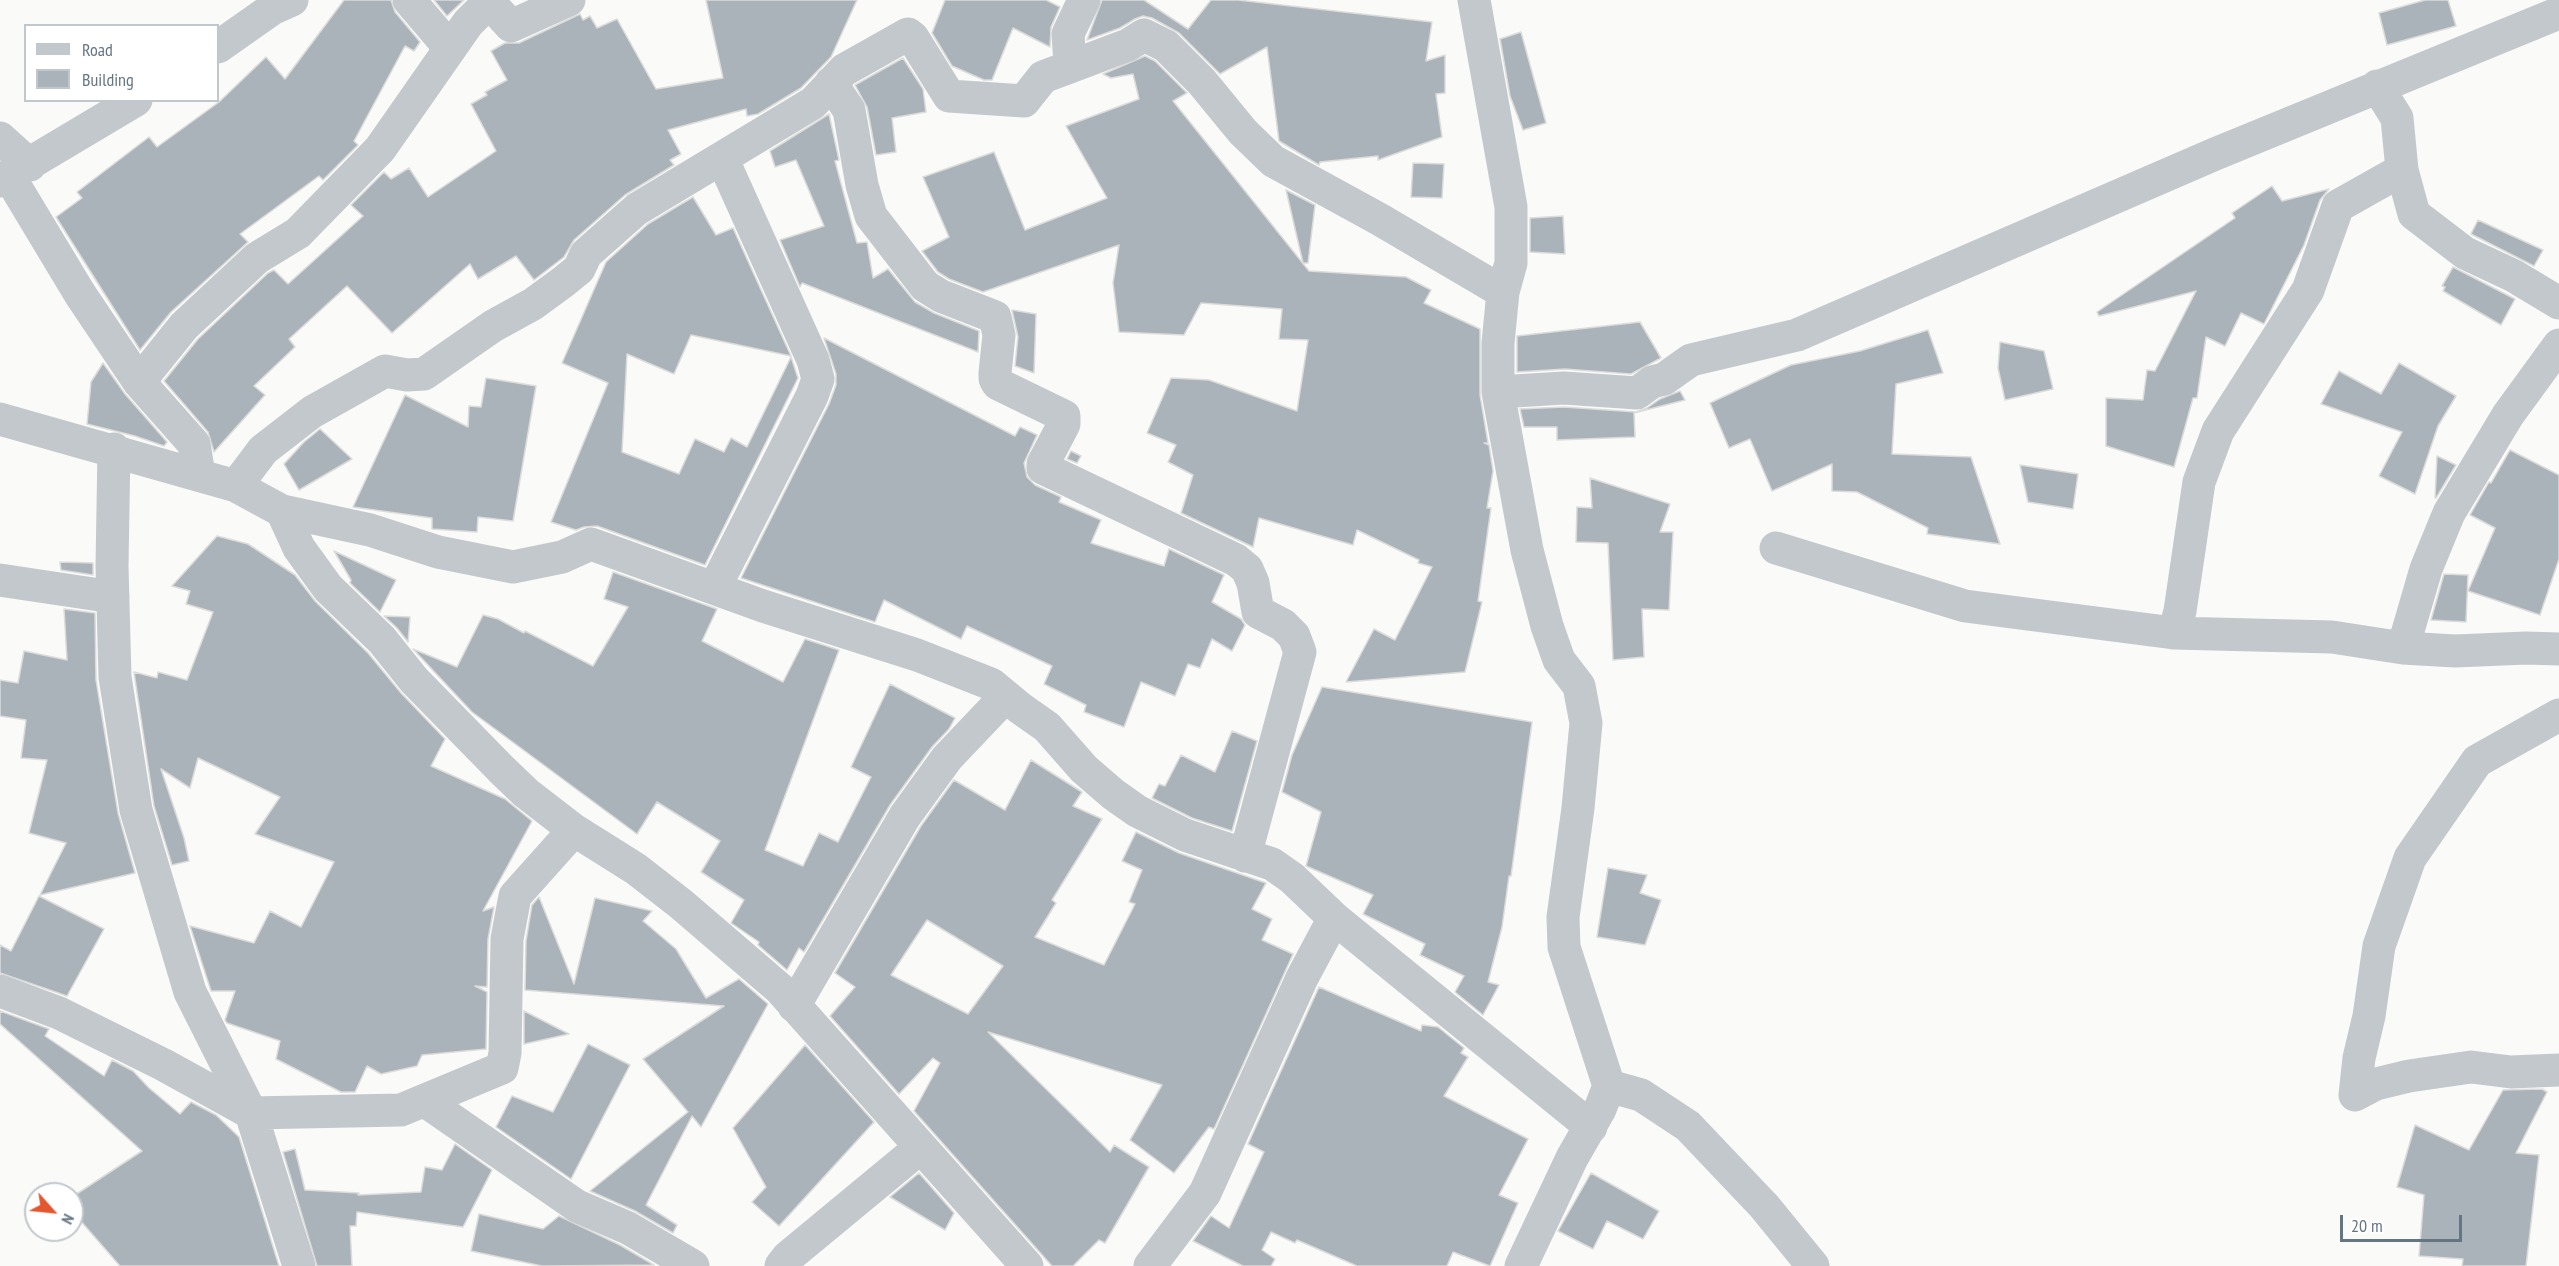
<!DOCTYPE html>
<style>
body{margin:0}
#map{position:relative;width:2559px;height:1266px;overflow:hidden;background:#fafaf8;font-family:"PT Sans Narrow",sans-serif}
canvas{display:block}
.legend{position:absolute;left:24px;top:24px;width:195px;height:78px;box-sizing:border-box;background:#fff;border:2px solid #c1c8cd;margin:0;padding:8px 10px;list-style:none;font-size:18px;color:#657683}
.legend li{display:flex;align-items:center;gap:12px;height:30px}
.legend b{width:30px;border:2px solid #c1c8cd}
.north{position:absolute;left:24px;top:1182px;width:60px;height:60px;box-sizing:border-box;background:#fff;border:2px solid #c1c8cd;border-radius:50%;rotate:117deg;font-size:16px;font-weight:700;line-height:24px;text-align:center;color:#657683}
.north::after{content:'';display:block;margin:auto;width:21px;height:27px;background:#e4572e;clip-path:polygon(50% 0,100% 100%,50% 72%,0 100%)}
.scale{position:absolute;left:2340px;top:1215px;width:122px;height:27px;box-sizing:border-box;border:3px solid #657683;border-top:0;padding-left:8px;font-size:18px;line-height:21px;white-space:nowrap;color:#657683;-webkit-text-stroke:4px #fff;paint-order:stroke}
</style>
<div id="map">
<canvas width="2559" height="1266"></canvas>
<ul class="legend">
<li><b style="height:8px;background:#c3c8cc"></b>Road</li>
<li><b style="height:16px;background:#aab3b9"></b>Building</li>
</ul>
<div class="north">N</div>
<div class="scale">20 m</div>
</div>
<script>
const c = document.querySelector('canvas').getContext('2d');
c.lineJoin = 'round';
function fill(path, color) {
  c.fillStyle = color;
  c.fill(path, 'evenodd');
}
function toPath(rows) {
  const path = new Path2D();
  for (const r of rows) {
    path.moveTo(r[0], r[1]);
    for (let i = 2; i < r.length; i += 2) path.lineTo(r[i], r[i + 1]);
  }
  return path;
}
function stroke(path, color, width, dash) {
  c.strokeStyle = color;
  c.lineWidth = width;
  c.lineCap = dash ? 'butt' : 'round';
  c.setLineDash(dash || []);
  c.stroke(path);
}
const building = toPath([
 [344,0,391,0,395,12,420,42,414,51,405,46,354,141,358,145,323,180,319,176,240,234,248,242,171,312,140,350,56,217,82,198,77,192,149,137,157,147,219,102,266,57,285,79,344,0],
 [434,0,464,0,447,16,434,0],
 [706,0,857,0,831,57,801,88,758,114,747,116,746,109,668,130,681,154,670,160,674,165,625,195,574,240,564,257,534,280,516,256,478,279,470,264,392,333,347,286,289,339,295,347,254,386,265,395,214,452,208,432,164,381,198,339,268,273,274,270,288,284,363,216,351,205,384,172,391,179,409,168,428,197,496,151,471,104,487,95,485,92,507,80,491,51,505,43,519,43,580,14,583,20,590,16,597,28,617,19,656,89,723,78,706,0],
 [945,0,1046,0,1060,7,1051,27,1050,47,1013,28,992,80,984,80,952,66,932,33,945,0],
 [1102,0,1144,0,1188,29,1211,0,1238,0,1432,22,1426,61,1445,55,1445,93,1436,94,1442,137,1378,160,1378,156,1320,162,1319,165,1279,141,1267,47,1220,74,1179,33,1152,18,1143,16,1135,19,1120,28,1087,40,1102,0],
 [2425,0,2448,0,2456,26,2387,45,2379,13,2425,0],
 [1521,32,1546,123,1523,130,1510,96,1500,39,1521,32],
 [1145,56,1155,61,1187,93,1173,101,1309,271,1406,277,1431,290,1424,303,1480,329,1480,395,1488,443,1484,443,1489,445,1493,471,1487,508,1491,508,1478,601,1482,602,1465,672,1346,682,1374,629,1395,640,1432,567,1418,563,1419,560,1357,530,1353,545,1259,518,1253,547,1181,513,1193,475,1168,462,1176,445,1147,433,1171,378,1209,380,1297,411,1308,340,1279,339,1282,309,1201,303,1184,335,1119,332,1113,283,1119,245,983,292,949,279,938,272,922,251,949,237,923,177,994,152,1025,230,1107,198,1066,126,1139,99,1133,74,1111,78,1103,74,1145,56],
 [903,58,923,89,926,112,892,118,896,152,876,155,867,107,855,85,903,58],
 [829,114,839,160,835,161,857,243,867,242,873,278,888,269,915,302,934,313,979,331,978,352,802,283,800,287,780,240,824,226,796,160,775,167,770,151,829,114],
 [1413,163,1444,164,1442,198,1411,197,1413,163],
 [2272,186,2282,201,2329,189,2320,200,2304,245,2264,324,2241,313,2225,346,2206,337,2197,398,2193,398,2174,467,2106,446,2106,398,2143,400,2147,370,2155,371,2196,291,2099,316,2097,312,2235,218,2232,213,2272,186],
 [1286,190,1315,205,1308,263,1303,263,1286,190],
 [693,197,716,235,733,228,791,356,691,335,674,374,627,354,622,452,679,474,695,439,724,452,731,438,747,447,791,357,798,378,705,565,597,526,584,527,576,530,551,522,608,383,562,363,606,262,648,224,693,197],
 [1563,216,1565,254,1530,252,1530,218,1563,216],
 [2478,220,2543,250,2534,266,2471,234,2478,220],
 [2453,267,2515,299,2501,325,2443,291,2445,287,2442,286,2453,267],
 [1012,310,1036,314,1034,373,1015,366,1018,337,1012,310],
 [1640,322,1661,358,1631,374,1565,369,1517,372,1517,336,1640,322],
 [1928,330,1943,373,1896,384,1892,454,1971,457,2000,544,1927,534,1928,528,1857,492,1832,491,1832,464,1772,491,1750,439,1729,448,1710,403,1791,365,1860,351,1928,330],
 [824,338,1015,436,1020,427,1037,435,1024,463,1027,477,1035,485,1061,497,1059,502,1101,520,1091,543,1164,566,1169,549,1224,575,1212,602,1241,619,1245,625,1232,651,1212,639,1200,668,1188,664,1175,696,1141,682,1124,727,1084,712,1086,705,1044,684,1052,666,967,626,961,639,884,600,875,622,741,578,829,404,836,385,836,374,824,338],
 [2000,342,2044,351,2053,389,2005,400,1998,368,2000,342],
 [103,363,125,394,167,442,164,446,135,436,87,424,91,382,103,363],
 [2399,363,2456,396,2438,426,2415,494,2379,476,2402,432,2321,404,2339,371,2381,394,2399,363],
 [486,378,536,386,513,521,478,517,477,532,432,529,432,518,353,507,405,395,468,427,469,406,481,407,486,378],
 [1680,391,1685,400,1634,413,1635,437,1557,440,1557,427,1524,427,1520,409,1564,407,1636,412,1647,408,1660,399,1680,391],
 [320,429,352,459,299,490,284,464,304,442,320,429],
 [2510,450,2559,475,2559,559,2540,615,2468,591,2495,528,2470,515,2489,482,2491,483,2510,450],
 [1071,451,1081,456,1077,463,1067,459,1071,451],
 [2437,456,2456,465,2436,498,2435,498,2437,456],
 [2020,465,2078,474,2073,509,2028,502,2020,465],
 [1590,478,1670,504,1660,532,1673,532,1669,610,1642,609,1644,657,1613,660,1608,543,1576,542,1577,507,1592,508,1590,478],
 [217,536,248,544,295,575,315,601,368,653,401,693,445,739,431,766,505,799,532,821,483,911,494,907,488,939,487,987,475,986,487,992,486,1049,422,1055,417,1066,381,1074,367,1066,355,1092,341,1092,276,1059,280,1041,227,1023,225,1020,235,991,211,991,190,926,254,943,270,911,301,927,334,862,255,834,280,797,198,758,190,788,161,769,184,838,189,861,172,865,154,806,134,672,157,678,158,672,187,680,213,612,186,604,190,591,172,586,217,536],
 [334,551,396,580,380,612,350,583,351,580,334,551],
 [60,562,93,563,93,575,61,570,60,562],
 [613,572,717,609,702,641,783,682,805,639,839,650,765,850,803,866,819,833,838,842,871,777,851,767,890,684,955,718,949,729,932,747,890,805,804,952,799,948,787,970,758,945,759,942,731,923,744,900,701,872,720,841,657,802,637,834,472,712,413,649,457,667,483,615,498,619,524,633,525,631,593,666,628,607,604,599,613,572],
 [2444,574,2468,575,2466,622,2431,620,2444,574],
 [64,609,95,613,96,680,118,813,135,873,40,895,66,843,29,833,47,760,21,758,26,720,0,716,0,680,18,683,24,651,67,660,64,609],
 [384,616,410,617,408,642,397,628,384,616],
 [1322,687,1532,722,1511,876,1509,876,1502,927,1488,982,1499,985,1483,1015,1455,992,1464,976,1420,955,1425,944,1363,914,1373,895,1306,866,1321,812,1282,792,1292,755,1322,687],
 [1232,731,1257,741,1232,831,1192,818,1152,798,1159,784,1165,786,1181,755,1215,772,1232,731],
 [1031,760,1082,792,1073,806,1102,819,1052,900,1056,903,1035,937,1104,965,1135,904,1129,902,1142,870,1122,861,1136,832,1179,853,1266,883,1252,909,1272,919,1262,940,1293,954,1214,1129,1209,1127,1174,1173,1130,1140,1162,1085,988,1032,1110,1152,1114,1145,1149,1167,1105,1243,1099,1240,1073,1266,1052,1266,914,1111,940,1063,933,1058,899,1094,830,1016,855,987,835,973,921,826,954,780,1005,810,1031,760],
 [927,920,1003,966,968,1014,891,975,927,920],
 [1608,868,1647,875,1640,893,1661,900,1645,945,1597,937,1608,868],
 [39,896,104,929,67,996,0,973,0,945,11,951,39,896],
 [539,897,574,984,595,898,652,911,643,921,676,949,706,998,739,979,768,1004,701,1127,692,1116,646,1205,677,1225,673,1233,635,1211,590,1191,688,1112,643,1059,724,1006,525,990,526,941,532,905,539,897],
 [1319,987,1421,1031,1422,1025,1438,1027,1464,1048,1461,1053,1468,1057,1444,1096,1528,1139,1499,1195,1518,1203,1490,1266,1453,1252,1447,1266,1357,1266,1297,1240,1295,1243,1271,1232,1262,1250,1275,1259,1271,1266,1243,1266,1193,1241,1211,1216,1229,1228,1264,1152,1248,1144,1319,987],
 [0,1011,49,1029,45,1036,104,1076,112,1060,133,1071,149,1088,180,1114,191,1102,216,1115,239,1137,279,1266,120,1266,72,1211,72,1197,142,1151,0,1024,0,1011],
 [524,1011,569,1034,524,1044,524,1011],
 [588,1044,630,1065,571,1179,496,1127,512,1096,553,1112,588,1044],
 [805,1045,874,1122,779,1226,752,1202,766,1187,733,1128,805,1045],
 [2542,1089,2547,1092,2516,1153,2539,1155,2526,1266,2462,1266,2463,1259,2419,1256,2424,1195,2397,1187,2415,1125,2469,1150,2503,1090,2542,1089],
 [455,1144,492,1170,463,1227,357,1212,356,1226,350,1226,352,1266,317,1266,283,1152,295,1149,305,1190,359,1193,358,1195,421,1192,425,1167,442,1170,455,1144],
 [919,1173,954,1213,945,1230,890,1197,919,1173],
 [1591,1173,1659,1211,1643,1239,1607,1221,1593,1249,1558,1231,1591,1173],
 [479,1214,543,1229,559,1216,620,1245,654,1265,542,1266,471,1251,479,1214]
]);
const street = toPath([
 [409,0,450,48],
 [1474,0,1511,207,1511,263,1503,292,1498,343,1498,392,1527,550,1547,626,1559,660,1579,686,1586,723,1578,808,1563,917,1564,947,1609,1086,1600,1109,1572,1158,1521,1266],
 [218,47,272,9,292,0],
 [1070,65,1068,34,1084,0],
 [831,83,849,110,862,185,871,216,925,286,941,296,995,317,999,335,995,373,995,379,998,384,1064,416,1064,424,1043,464,1043,468,1236,560,1247,569,1253,583,1258,612,1283,625,1294,636,1300,652,1245,856],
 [2377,86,2397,118,2402,170,2414,214,2465,253,2514,276,2559,303],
 [0,138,30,165],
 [9,176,80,294,139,382,194,444,199,475],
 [0,181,136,100],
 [139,382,184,326,257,258,298,233,380,149,468,23,489,2,511,26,569,0],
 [1498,392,1564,388,1637,393,1652,382,1664,379,1691,360,1797,335,2215,154,2559,13],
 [0,419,236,486,282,511,370,530,438,552,513,567,562,557,591,544,763,606,917,655,991,684,1020,708,1047,727,1084,769,1113,794,1137,811,1185,835,1272,864,1292,878,1334,918,1591,1127],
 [114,449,112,566,115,677,136,810,190,992,251,1113,299,1266],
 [236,486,263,450,312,412,385,371,407,375,424,374,493,326,533,304,563,282,579,269,586,254,637,209,813,103,844,70,908,34,913,38,949,96,1024,101,1043,77,1128,45,1144,35,1166,46,1202,82,1243,132,1273,161,1379,219,1503,292],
 [282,511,299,548,328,588,382,640,414,680,502,770,526,793,574,830,636,869,681,904,780,989,1027,1266],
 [1776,548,1965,606,2174,633,2332,637,2403,648,2455,651,2526,648,2559,649],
 [0,580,113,597],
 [715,587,812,396,818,379,813,360,722,158],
 [2174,633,2180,611,2199,482,2218,431,2308,290,2338,206,2402,170],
 [2403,648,2426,569,2449,513,2508,415,2559,345],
 [0,991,59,1013,164,1065,251,1113,401,1110,502,1068,505,1053,507,939,515,896,574,830],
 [794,1006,905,816,947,758,1005,697],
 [1609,1086,1641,1095,1688,1126,1764,1206,1813,1266],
 [2355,1095,2359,1058,2369,1016,2379,946,2410,858,2477,761,2559,715],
 [2355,1095,2376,1084,2409,1076,2471,1067,2511,1072,2559,1070],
 [425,1101,577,1206,628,1228,693,1266],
 [781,1266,788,1257,921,1147],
 [1150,1266,1205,1193,1302,978,1334,918]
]);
fill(building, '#aab3b9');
stroke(building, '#dcdcda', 1.5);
stroke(street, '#c3c8cc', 33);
</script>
